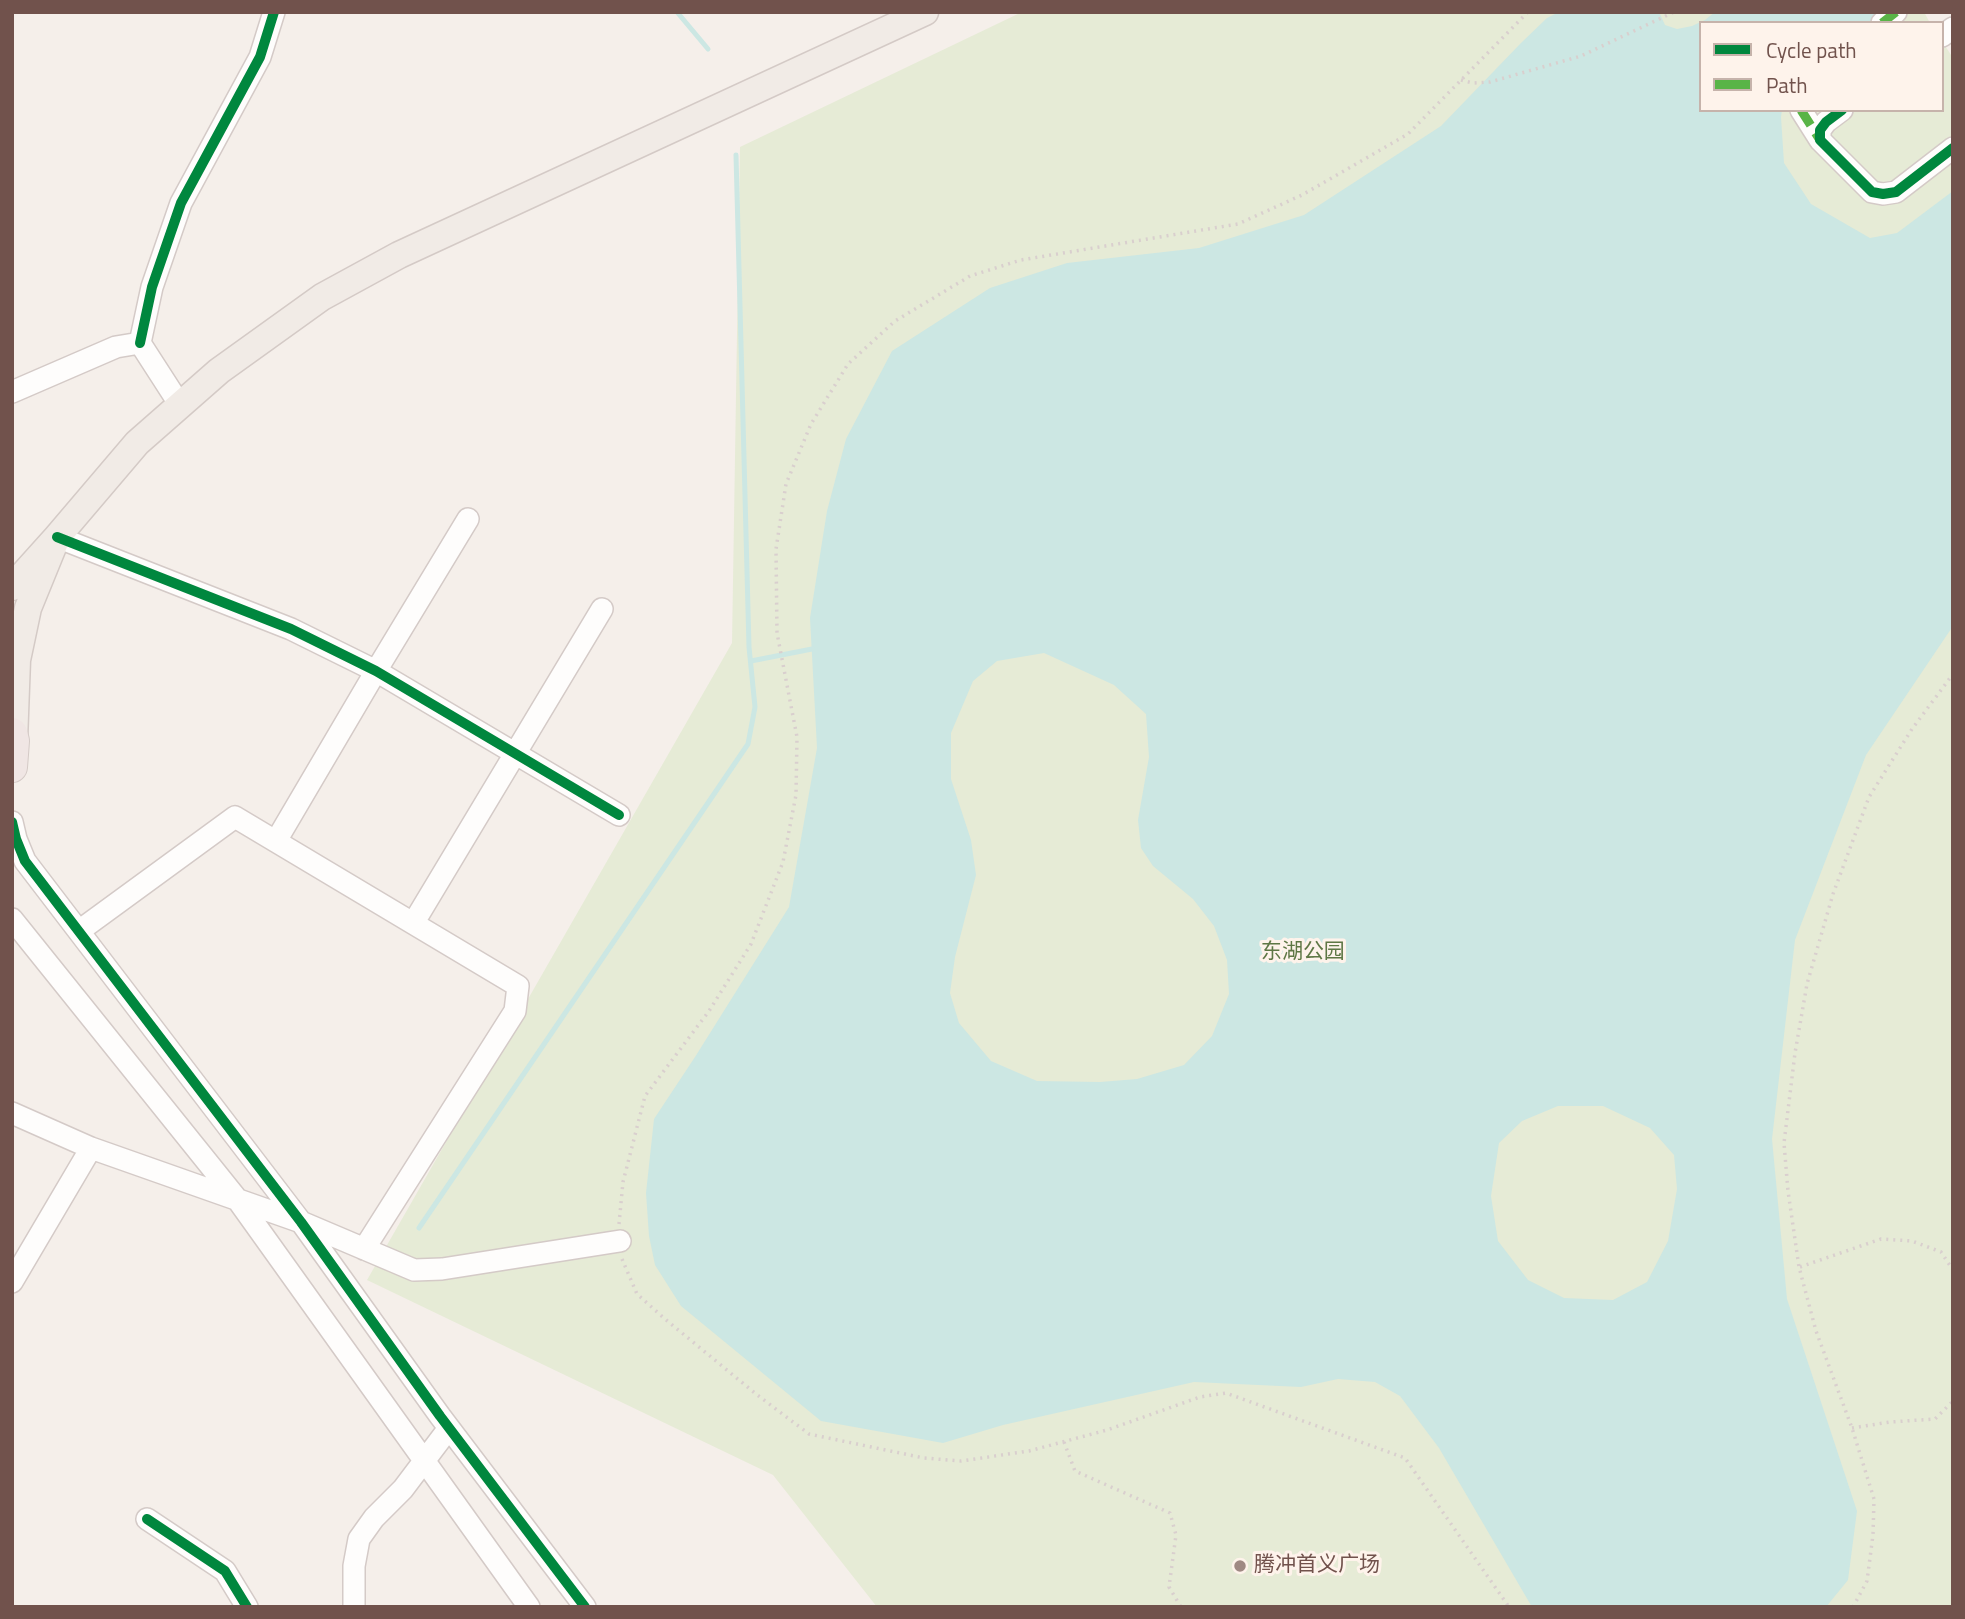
<!DOCTYPE html>
<meta charset="utf-8">
<style>
body{margin:0}
#map{position:relative;width:1965px;height:1619px;overflow:hidden;background:#f5efea;font-family:"Titillium Web",sans-serif}
canvas{display:block}
.frame{position:absolute;inset:0;border:14px solid #71524c;pointer-events:none}
.legend{position:absolute;left:1699px;top:21px;width:245px;height:91px;box-sizing:border-box;background:#fef3eb;border:2px solid #c6b3ab;margin:0;padding:9px 12px;list-style:none;font-size:21px;color:#71524c}
.legend li{display:flex;align-items:center;gap:14px;height:35px}
.legend b{width:35px;border:2px solid #c6b3ab}
</style>
<div id="map">
<canvas width="1965" height="1619"></canvas>
<div class="frame"></div>
<ul class="legend">
<li><b style="height:9px;background:#00873e"></b>Cycle path</li>
<li><b style="height:9px;background:#59b447"></b>Path</li>
</ul>
</div>
<script>
const c = document.querySelector('canvas').getContext('2d');
c.lineJoin = 'round';
function fill(path, color) {
  c.fillStyle = color;
  c.fill(path, 'evenodd');
}
function toPath(rows) {
  const path = new Path2D();
  for (const r of rows) {
    path.moveTo(r[0], r[1]);
    for (let i = 2; i < r.length; i += 2) path.lineTo(r[i], r[i + 1]);
  }
  return path;
}
function stroke(path, color, width, dash) {
  c.strokeStyle = color;
  c.lineWidth = width;
  c.lineCap = dash ? 'butt' : 'round';
  c.setLineDash(dash || []);
  c.stroke(path);
}
function label(font, color, halo, rows, align = 'center') {
  c.font = font + ' "Titillium Web","Noto Sans SC",sans-serif';
  c.lineWidth = 6;
  c.setLineDash([]);
  c.textBaseline = 'middle';
  c.strokeStyle = halo;
  c.fillStyle = color;
  for (const [text, x, y, turn = 0] of rows) {
    c.save();
    c.translate(x, y);
    c.rotate((+turn || 0) * Math.PI / 180);
    c.textAlign = isNaN(turn) ? turn : align;
    if (halo) c.strokeText(text, 0, 0);
    c.fillText(text, 0, 0);
    c.restore();
  }
}
const green = toPath([
 [1022,12,1924,12,1930,23,1701,23,1701,110,1942,110,1942,41,1953,58,1953,1607,877,1607,773,1475,367,1280,732,643,740,147]
]);
const water = toPath([
 [1559,12,1659,12,1665,25,1677,29,1692,26,1705,20,1715,12,1883,12,1875,23,1701,23,1701,110,1782,110,1781,117,1784,163,1811,204,1870,238,1897,233,1953,191,1953,626,1866,755,1795,940,1772,1139,1787,1299,1857,1511,1848,1580,1826,1607,1532,1607,1439,1448,1400,1396,1375,1382,1338,1379,1301,1387,1194,1382,1003,1425,943,1443,821,1421,681,1306,655,1265,649,1236,646,1193,654,1119,695,1057,789,907,817,748,810,618,827,511,846,439,892,351,990,288,1067,263,1199,248,1304,215,1441,126,1521,43,1547,18],
 [1044,653,1114,685,1146,714,1149,757,1138,820,1141,848,1153,866,1193,899,1214,926,1227,960,1229,994,1212,1036,1184,1065,1137,1079,1100,1082,1037,1081,991,1061,959,1023,950,993,955,957,976,875,971,840,951,779,951,733,973,681,997,661],
 [1558,1106,1603,1106,1650,1128,1674,1155,1677,1189,1668,1241,1647,1282,1613,1300,1564,1298,1528,1280,1498,1241,1491,1196,1499,1143,1522,1121]
]);
const stream = toPath([
 [677,12,708,49],
 [751,661,812,649],
 [419,1228,748,744,755,707,749,647,736,155]
]);
const path = toPath([
 [1461,80,1473,83,1490,82,1581,56,1674,12],
 [619,1224,623,1182,645,1096,709,1011,751,944,783,862,796,795,797,737,777,633,776,549,786,484,811,424,848,364,895,321,970,276,1021,260,1238,224,1302,195,1408,134,1528,12],
 [622,1259,637,1294,665,1319,756,1394,809,1434,924,1458,961,1461,1029,1451,1107,1430,1200,1397,1226,1393,1405,1458,1509,1607],
 [1800,1267,1881,1239,1912,1241,1941,1252,1953,1270],
 [1852,1428,1890,1422,1935,1419,1953,1401],
 [1064,1442,1075,1471,1170,1513,1176,1535,1169,1587,1181,1607],
 [1853,1607,1867,1581,1873,1535,1874,1499,1852,1428,1816,1331,1799,1267,1788,1191,1784,1143,1795,1053,1807,984,1833,894,1869,797,1912,729,1953,674]
]);
const minor = toPath([
 [1882,23,1896,12],
 [1942,36,1953,28],
 [1801,110,1820,140],
 [1842,110,1826,122,1820,130,1820,140,1872,192,1883,194,1896,192,1953,148],
 [140,343,152,287,181,203,260,57,274,12],
 [12,392,116,347,140,343,180,405],
 [57,537,291,629,376,671,619,815],
 [12,822,16,839,25,861,301,1222,440,1416,585,1607],
 [276,841,376,671,468,519],
 [12,919,237,1199,529,1607],
 [414,922,602,609],
 [79,931,235,817,518,986,515,1011,364,1249],
 [12,1113,91,1148,301,1222,414,1270,442,1269,620,1241],
 [12,1282,91,1148],
 [147,1519,225,1571,247,1607],
 [354,1607,354,1566,359,1539,374,1518,403,1489,449,1428]
]);
const major = toPath([
 [57,537,137,443,219,371,322,297,399,255,925,12],
 [12,587,57,537,28,608,17,660,14,741]
]);
const highway = toPath([
 [12,733,14,741,12,767]
]);
const quiet = toPath([
 [1882,23,1896,12],
 [1801,110,1820,140]
]);
const cycleway = toPath([
 [1842,110,1826,122,1820,130,1820,140,1872,192,1883,194,1896,192,1953,148],
 [140,343,152,287,181,203,260,57,274,12],
 [57,537,291,629,376,671,619,815],
 [12,822,16,839,25,861,301,1222,440,1416,585,1607],
 [147,1519,225,1571,247,1607]
]);
const markers = [
 [1240,1566,7,"#9f8983"]
];
const parkNames = [
 ["东湖公园",1303,953]
];
const poiNames = [
 ["腾冲首义广场",1254,1566]
];
fill(green, '#e6ebd6');
fill(water, '#cce7e3');
stroke(stream, '#cce7e3', 5);
stroke(minor, '#d4cac7', 24);
stroke(major, '#d4cac6', 29);
stroke(highway, '#d4cac6', 32);
stroke(path, '#d9cfce', 3.5, [2, 5]);
stroke(minor, '#fefdfc', 21);
stroke(major, '#f1ebe6', 26);
stroke(highway, '#f0e6e4', 30);
stroke(quiet, '#59b447', 9, [18, 9]);
stroke(cycleway, '#00873e', 10);
for (const [x, y, r, color] of markers) {
  const dot = new Path2D();
  dot.arc(x, y, r, 0, 2 * Math.PI);
  c.fillStyle = color;
  c.fill(dot);
  stroke(dot, '#fef3eb', 2.5);
}
label('21px', '#5e7745', '#fef3eb', parkNames);
label('21px', '#71524c', '#fef3eb', poiNames, 'left');
</script>
